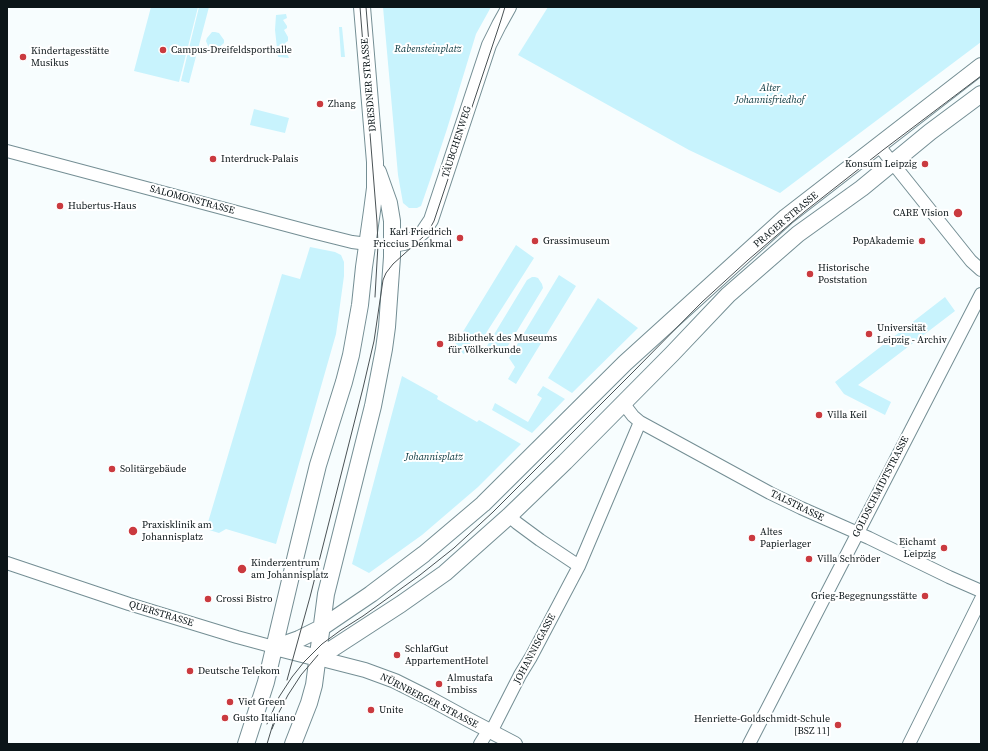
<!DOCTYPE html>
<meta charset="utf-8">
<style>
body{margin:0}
#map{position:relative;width:988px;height:751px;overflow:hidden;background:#f7fdfe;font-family:"Source Serif 4",serif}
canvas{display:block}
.frame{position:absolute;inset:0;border:8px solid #0b1518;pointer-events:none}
</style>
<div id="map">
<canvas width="988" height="751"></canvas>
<div class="frame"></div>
</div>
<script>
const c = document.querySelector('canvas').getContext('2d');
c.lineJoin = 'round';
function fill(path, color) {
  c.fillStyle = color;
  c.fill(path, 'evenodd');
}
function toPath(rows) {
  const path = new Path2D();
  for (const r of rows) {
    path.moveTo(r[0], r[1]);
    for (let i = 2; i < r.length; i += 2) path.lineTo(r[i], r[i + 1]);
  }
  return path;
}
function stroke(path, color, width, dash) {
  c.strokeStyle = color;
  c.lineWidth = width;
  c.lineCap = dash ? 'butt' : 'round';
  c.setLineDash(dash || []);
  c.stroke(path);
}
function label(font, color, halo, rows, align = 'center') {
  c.font = font + ' "Source Serif 4",serif';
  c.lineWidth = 4;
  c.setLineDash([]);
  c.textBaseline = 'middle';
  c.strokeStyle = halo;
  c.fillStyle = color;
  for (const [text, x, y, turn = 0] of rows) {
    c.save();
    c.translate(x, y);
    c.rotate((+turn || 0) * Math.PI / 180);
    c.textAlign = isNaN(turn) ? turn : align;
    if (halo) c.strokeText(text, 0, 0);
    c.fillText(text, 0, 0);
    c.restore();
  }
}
const green = toPath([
 [151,7,198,7,179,82,134,71],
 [199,7,209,7,189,83,181,81],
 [383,7,491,7,476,34,447,129,429,183,421,206,417,208,409,208,403,203,398,175],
 [548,7,981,7,981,42,780,193,689,150,518,55],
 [286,14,287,18,283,20,287,26,287,28,284,30,288,37,288,41,285,43,289,48,289,50,286,52,289,58,278,57,275,30,276,15],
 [339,27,342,27,345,57,341,57],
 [212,32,215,32,219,33,224,40,224,43,217,49,212,49,208,46,206,41,207,38],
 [254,109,289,118,285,133,250,125],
 [516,245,534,258,481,341,473,339,464,354,453,348],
 [310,247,335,252,341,255,344,262,344,276,336,334,276,544,226,529,219,533,206,529,282,274,300,279],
 [559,275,576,286,516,384,508,379,515,367,509,358],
 [532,277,535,277,538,278,542,284,543,288,503,354,487,346,527,280],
 [945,297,955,311,858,385,891,402,885,415,844,394,835,382],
 [598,298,638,328,572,393,548,378],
 [402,376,438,396,437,399,477,422,479,420,521,444,478,487,422,535,369,573,352,564],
 [543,386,565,399,532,433,492,410,495,403,528,422,542,398,537,395]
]);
const minor = toPath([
 [879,146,971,261,981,270],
 [7,151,312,232,352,242,368,244],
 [623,403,633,416,640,422,770,493,801,508,869,538,949,577,981,591],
 [509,516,517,523,540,540,579,566],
 [7,563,129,604,237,637,274,647],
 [491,732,520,675,531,657,579,566,640,422],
 [480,744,488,731],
 [749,744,981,294],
 [909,744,981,599]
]);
const tertiary = toPath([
 [393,245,404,243,416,238,423,232,431,220,489,45,499,25,509,7],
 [318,658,365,670,395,681,427,697,469,720,515,744]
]);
const secondary = toPath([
 [274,647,285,644,299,639,321,628,371,594,424,554,483,504,625,363,786,217,981,66],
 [275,647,318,658],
 [318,658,401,604,445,573,509,516,565,462,672,354,728,295,798,234,862,188,930,132,981,94],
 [246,744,266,682,296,555,318,465,344,382,351,355,360,305,364,267,372,211,375,188,375,162,362,7],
 [293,744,309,703,314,685,326,594,373,406,384,349,387,327,392,257,392,221,389,203,378,172]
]);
const tram = toPath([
 [360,7,377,222,378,245,376,279,375,297],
 [366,7,371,68],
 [287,680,310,597,363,388,374,341,383,280,386,273,393,264,423,237,429,230,434,221,501,20,505,7],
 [267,724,279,697,292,677,304,662,322,644,341,630,363,616,420,575,454,548,493,512,633,372,702,302,748,260,804,212,883,150,981,76],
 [272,729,278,714,288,695,301,675,318,655],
 [267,744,273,724]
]);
const markers = [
 [163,50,4,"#ca3a3f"],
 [23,57,4,"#ca3a3f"],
 [320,104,4,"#ca3a3f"],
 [213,159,4,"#ca3a3f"],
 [925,164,4,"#ca3a3f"],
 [60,206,4,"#ca3a3f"],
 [958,213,5,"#ca3a3f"],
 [460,238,4,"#ca3a3f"],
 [535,241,4,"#ca3a3f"],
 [922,241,4,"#ca3a3f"],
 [810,274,4,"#ca3a3f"],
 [869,334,4,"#ca3a3f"],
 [440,344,4,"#ca3a3f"],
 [819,415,4,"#ca3a3f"],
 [112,469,4,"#ca3a3f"],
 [133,531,5,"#ca3a3f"],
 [752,538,4,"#ca3a3f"],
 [944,548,4,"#ca3a3f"],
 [809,559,4,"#ca3a3f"],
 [242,569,5,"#ca3a3f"],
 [925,596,4,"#ca3a3f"],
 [208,599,4,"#ca3a3f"],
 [397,655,4,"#ca3a3f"],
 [190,671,4,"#ca3a3f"],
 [439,684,4,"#ca3a3f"],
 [230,702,4,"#ca3a3f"],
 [371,710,4,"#ca3a3f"],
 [225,718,4,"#ca3a3f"],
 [838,725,4,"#ca3a3f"]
];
const parkNames = [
 ["Rabensteinplatz",428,49],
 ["Alter",770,88],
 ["Johannisfriedhof",770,100],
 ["Johannisplatz",434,457]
];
const poiNames = [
 ["Campus-Dreifeldsporthalle",171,50],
 ["Kindertagesstätte",31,51],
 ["Musikus",31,63],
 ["Zhang",328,104],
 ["Interdruck-Palais",221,159],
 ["Konsum Leipzig",917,164,"right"],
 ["Hubertus-Haus",68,206],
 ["CARE Vision",949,213,"right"],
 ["Karl Friedrich",452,232,"right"],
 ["Friccius Denkmal",452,244,"right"],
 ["Grassimuseum",543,241],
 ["PopAkademie",914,241,"right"],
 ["Historische",818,268],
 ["Poststation",818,280],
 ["Universität",877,328],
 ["Leipzig - Archiv",877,340],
 ["Bibliothek des Museums",448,338],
 ["für Völkerkunde",448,350],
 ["Villa Keil",827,415],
 ["Solitärgebäude",120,469],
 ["Praxisklinik am",142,525],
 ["Johannisplatz",142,537],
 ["Altes",760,532],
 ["Papierlager",760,544],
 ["Eichamt",936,542,"right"],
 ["Leipzig",936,554,"right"],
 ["Villa Schröder",817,559],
 ["Kinderzentrum",251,563],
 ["am Johannisplatz",251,575],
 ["Grieg-Begegnungsstätte",917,596,"right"],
 ["Crossi Bistro",216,599],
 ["SchlafGut",405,649],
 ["AppartementHotel",405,661],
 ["Deutsche Telekom",198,671],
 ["Almustafa",447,678],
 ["Imbiss",447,690],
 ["Viet Green",238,702],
 ["Unite",379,710],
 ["Gusto Italiano",233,718],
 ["Henriette-Goldschmidt-Schule",830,719,"right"],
 ["[BSZ 11]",830,731,"right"]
];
const streetNames = [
 ["DRESDNER STRASSE",369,85,-95],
 ["TÄUBCHENWEG",457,142,-72],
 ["SALOMONSTRASSE",192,200,15],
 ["PRAGER STRASSE",786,220,-40],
 ["GOLDSCHMIDTSTRASSE",881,487,-63],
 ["TALSTRASSE",797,506,26],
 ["QUERSTRASSE",161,614,17],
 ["JOHANNISGASSE",535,649,-62],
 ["NÜRNBERGER STRASSE",429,701,27]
];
fill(green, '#c8f3fd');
stroke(minor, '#748e94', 14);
stroke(tertiary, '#748e94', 16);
stroke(secondary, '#748e94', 18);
stroke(minor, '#fff', 12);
stroke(tertiary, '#fff', 14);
stroke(secondary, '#fff', 16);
stroke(tram, '#4a5255', 1);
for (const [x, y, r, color] of markers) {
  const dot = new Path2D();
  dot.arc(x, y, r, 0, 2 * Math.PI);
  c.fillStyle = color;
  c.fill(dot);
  stroke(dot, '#fff', 1.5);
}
label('italic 10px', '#023139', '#fff', parkNames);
label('10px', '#0b1518', '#fff', poiNames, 'left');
label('10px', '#0b1518', '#fff', streetNames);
</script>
